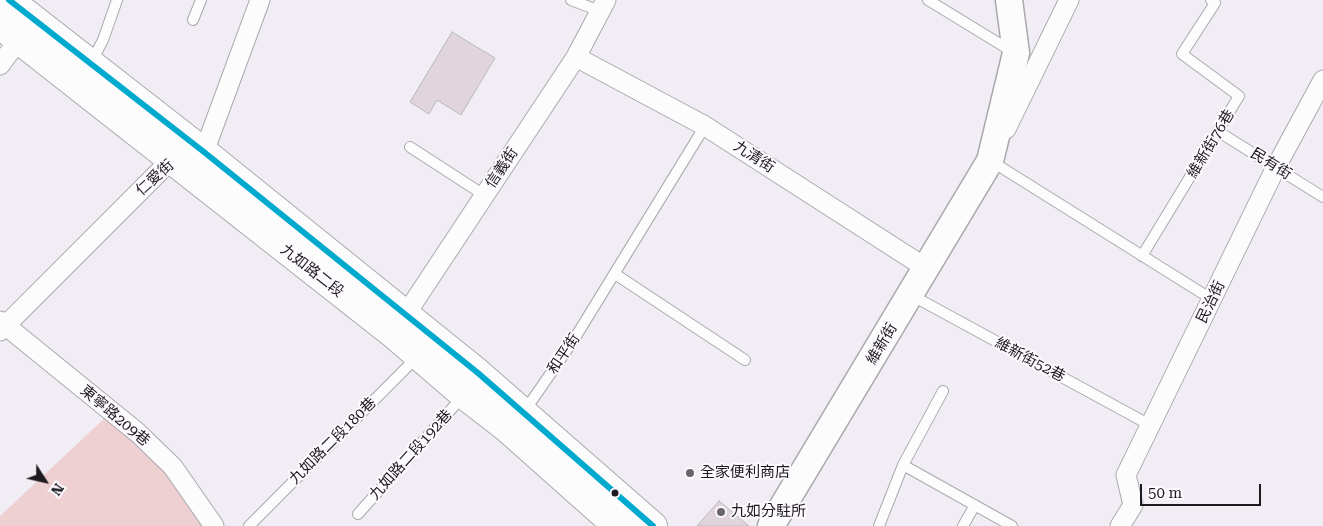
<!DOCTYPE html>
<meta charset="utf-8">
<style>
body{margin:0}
#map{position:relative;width:1323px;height:526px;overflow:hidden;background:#f1edf4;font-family:"Roboto Serif",serif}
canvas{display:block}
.north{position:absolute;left:20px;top:456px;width:50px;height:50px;-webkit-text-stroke:4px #fcf9ff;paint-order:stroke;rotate:125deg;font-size:14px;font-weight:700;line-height:20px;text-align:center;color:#1e1b20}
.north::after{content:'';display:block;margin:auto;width:18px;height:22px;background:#1e1b20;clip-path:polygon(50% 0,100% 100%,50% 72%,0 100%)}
.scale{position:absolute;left:1140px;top:484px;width:121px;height:22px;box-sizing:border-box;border:2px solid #1e1b20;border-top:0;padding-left:6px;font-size:15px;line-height:18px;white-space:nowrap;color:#1e1b20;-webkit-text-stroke:4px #fcf9ff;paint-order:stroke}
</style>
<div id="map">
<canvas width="1323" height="526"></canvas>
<div class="north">N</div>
<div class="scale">50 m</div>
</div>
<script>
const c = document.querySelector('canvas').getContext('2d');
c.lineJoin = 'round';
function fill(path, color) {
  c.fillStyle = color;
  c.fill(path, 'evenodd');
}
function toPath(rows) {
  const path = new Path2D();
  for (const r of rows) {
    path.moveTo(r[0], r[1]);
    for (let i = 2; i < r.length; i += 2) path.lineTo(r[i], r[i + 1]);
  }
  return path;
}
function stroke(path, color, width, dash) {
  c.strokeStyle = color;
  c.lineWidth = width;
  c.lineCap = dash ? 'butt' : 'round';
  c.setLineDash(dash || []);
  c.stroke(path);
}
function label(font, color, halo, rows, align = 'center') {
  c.font = font + ' "Roboto Serif","Noto Sans TC",serif';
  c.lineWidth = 4;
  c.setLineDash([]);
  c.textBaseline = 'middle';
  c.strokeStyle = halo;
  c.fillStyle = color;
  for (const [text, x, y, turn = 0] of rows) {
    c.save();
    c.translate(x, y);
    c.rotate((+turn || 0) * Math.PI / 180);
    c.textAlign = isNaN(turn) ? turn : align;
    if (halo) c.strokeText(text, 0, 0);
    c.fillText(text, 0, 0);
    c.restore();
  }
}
const green = toPath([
 [106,417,173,467,204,526,0,526,0,516]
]);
const building = toPath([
 [452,32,495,58,461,115,437,100,429,114,410,102,452,32],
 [719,501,749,526,697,526,719,501]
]);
const lane = toPath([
 [571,0,600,11],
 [928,0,1013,52],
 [193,20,201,0],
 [91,63,103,40,117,0],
 [1219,132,1323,197],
 [410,147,484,195],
 [991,161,1213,300],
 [1142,256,1239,96,1182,54,1215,3,1211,0],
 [615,274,745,360],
 [911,295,1150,425],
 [524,412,573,341,705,126],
 [903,465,1012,526],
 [358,514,463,396],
 [249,526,417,357],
 [879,526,903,465,943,391],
 [963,526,975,505]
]);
const street = toPath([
 [576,57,705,126,926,268],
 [0,65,26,30],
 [1006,129,1069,0],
 [0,321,138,433,173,467,214,526],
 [400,323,576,57,606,0],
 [0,331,171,160,204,152,260,0],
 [1120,526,1133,505,1126,475,1276,167,1323,80]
]);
const secondary = toPath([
 [771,526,990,161,1016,53,1009,0]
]);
const primary = toPath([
 [9,0,204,152,478,373,653,526],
 [0,25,392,333,464,395,508,429,617,526]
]);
const bus1 = toPath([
 [9,0,204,152,478,373,653,526]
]);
const markers = [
 [690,473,5,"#68646a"],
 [615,493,4.5,"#1e1b20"],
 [721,512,5,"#68646a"]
];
const streetNames = [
 ["維新街76巷",1211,144,-59],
 ["九清街",754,157,33],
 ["民有街",1271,164,32],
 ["信義街",502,168,-56],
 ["仁愛街",155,178,-42],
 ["九如路二段",312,271,38],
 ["民治街",1211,302,-64],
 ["維新街",882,344,-59],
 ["和平街",564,354,-56],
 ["維新街52巷",1030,360,28],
 ["東寧路209巷",115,416,40],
 ["九如路二段180巷",333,441,-45],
 ["九如路二段192巷",411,455,-48]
];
const poiNames = [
 ["全家便利商店",700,473],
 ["九如分駐所",731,512]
];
fill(green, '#eecfd2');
fill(building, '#e0d5dd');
stroke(building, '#bcb7bc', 1);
stroke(lane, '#aba8ad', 12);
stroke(street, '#aba8ad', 21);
stroke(secondary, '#aba8ad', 29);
stroke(primary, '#aba8ad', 30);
stroke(lane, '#fdfcfd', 10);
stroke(street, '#fdfcfd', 19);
stroke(secondary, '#fdfcfd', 26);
stroke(primary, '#fdfcfd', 28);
stroke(bus1, '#00a9ce', 6);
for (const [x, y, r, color] of markers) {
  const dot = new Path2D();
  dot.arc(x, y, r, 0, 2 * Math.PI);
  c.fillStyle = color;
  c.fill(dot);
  stroke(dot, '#fcf9ff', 2);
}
label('15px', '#1e1b20', '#fcf9ff', streetNames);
label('15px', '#1e1b20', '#fcf9ff', poiNames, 'left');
</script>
